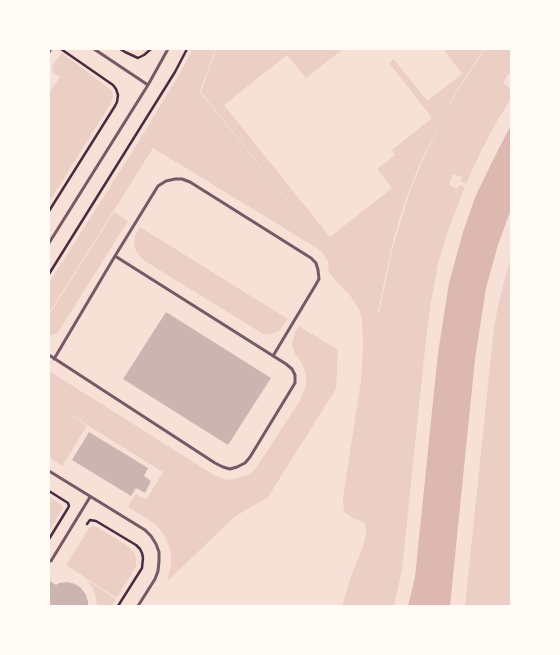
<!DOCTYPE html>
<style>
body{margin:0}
#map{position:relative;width:560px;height:655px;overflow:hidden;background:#f7e1d7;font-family:"Roboto Condensed",sans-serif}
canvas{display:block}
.frame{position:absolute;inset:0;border:50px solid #fffaf5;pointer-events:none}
</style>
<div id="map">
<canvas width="560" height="655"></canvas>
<div class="frame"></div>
</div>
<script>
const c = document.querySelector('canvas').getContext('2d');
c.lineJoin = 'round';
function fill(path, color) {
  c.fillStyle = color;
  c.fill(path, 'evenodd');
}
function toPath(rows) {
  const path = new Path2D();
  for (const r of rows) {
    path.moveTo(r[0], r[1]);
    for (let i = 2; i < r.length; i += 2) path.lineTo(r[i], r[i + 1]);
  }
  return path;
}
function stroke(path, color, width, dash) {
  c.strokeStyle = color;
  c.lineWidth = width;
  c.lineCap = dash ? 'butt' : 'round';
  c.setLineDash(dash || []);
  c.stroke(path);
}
const green = toPath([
 [193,49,215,49,200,92,379,313,392,250,410,191,422,162,442,118,458,90,485,49,511,49,511,76,508,74,503,83,510,88,511,87,511,99,497,121,480,153,466,184,461,181,462,177,453,174,449,185,457,189,459,185,465,187,447,233,438,264,431,302,426,339,402,570,394,606,342,606,352,573,361,552,366,535,365,524,362,522,353,518,344,512,343,498,361,380,363,348,362,318,359,309,351,297,329,273,328,261,320,250,153,148,49,313,49,283,139,141,180,73],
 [216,49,343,49,306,78,287,55,224,105,330,237,392,188,377,169,395,155,392,150,432,118,389,63,394,59,427,101,462,74,443,49,484,49,457,90,442,118,421,161,409,190,399,220,391,250,378,312,201,92],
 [62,53,110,89,112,92,113,97,111,103,49,202,49,93,60,77,53,72,52,68,54,63],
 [114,212,128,221,59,331,55,334,49,335,49,315],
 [140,227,288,319,280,330,276,332,271,334,263,334,145,261,138,254,134,246,135,235],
 [511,256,511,606,465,606,494,327,499,301],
 [299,326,338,350,336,389,268,497,234,517,167,582,171,564,171,554,169,546,164,535,158,527,149,520,128,507,136,494,146,500,163,472,60,408,87,426,62,466,49,457,49,371,214,475,227,480,234,479,250,474,256,468,299,402,302,395,306,385,306,375,302,363,295,354,292,345,295,332],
 [49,497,62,505,63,508,49,531],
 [93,526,97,527,129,547,135,554,136,558,136,566,117,598,66,565,89,528],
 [87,580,116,599,112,606,97,606,96,597,93,589]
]);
const water = toPath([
 [511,125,511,209,498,245,486,288,475,359,450,606,408,606,415,577,438,353,449,283,463,232,476,195,496,154]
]);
const building = toPath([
 [166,312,271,378,228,445,123,379],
 [89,432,148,468,144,476,151,481,145,493,136,488,131,496,72,460],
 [49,580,56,585,59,583,67,582,75,584,81,588,86,595,88,602,88,606,49,606]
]);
const path = toPath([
 [120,49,125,52,138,58,144,55,151,49],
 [49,211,115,106,117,102,118,95,116,89,113,85,61,49],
 [49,274,175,72,187,49],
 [49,491,68,503,69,506,68,508,49,539],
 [87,524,90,520,96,521,136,545,140,549,142,553,143,558,142,568,118,606]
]);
const service = toPath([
 [94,49,148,85],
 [49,52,51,49],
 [49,243,148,85,168,49],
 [49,355,215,463,223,467,230,469,237,467,245,463,250,457,295,383,295,375,292,369,286,364,115,256],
 [54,359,115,256,158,186,166,181,175,179,182,179,190,182,311,258,316,263,318,270,319,279,315,286,273,356],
 [49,471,145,530,151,536,156,544,159,552,159,561,158,571,155,579,138,606],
 [51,561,90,497]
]);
fill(green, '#ebcfc5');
fill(water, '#dcb8b0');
fill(building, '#ccb4b1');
stroke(path, '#4a2c40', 2.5);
stroke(service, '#755966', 3);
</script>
